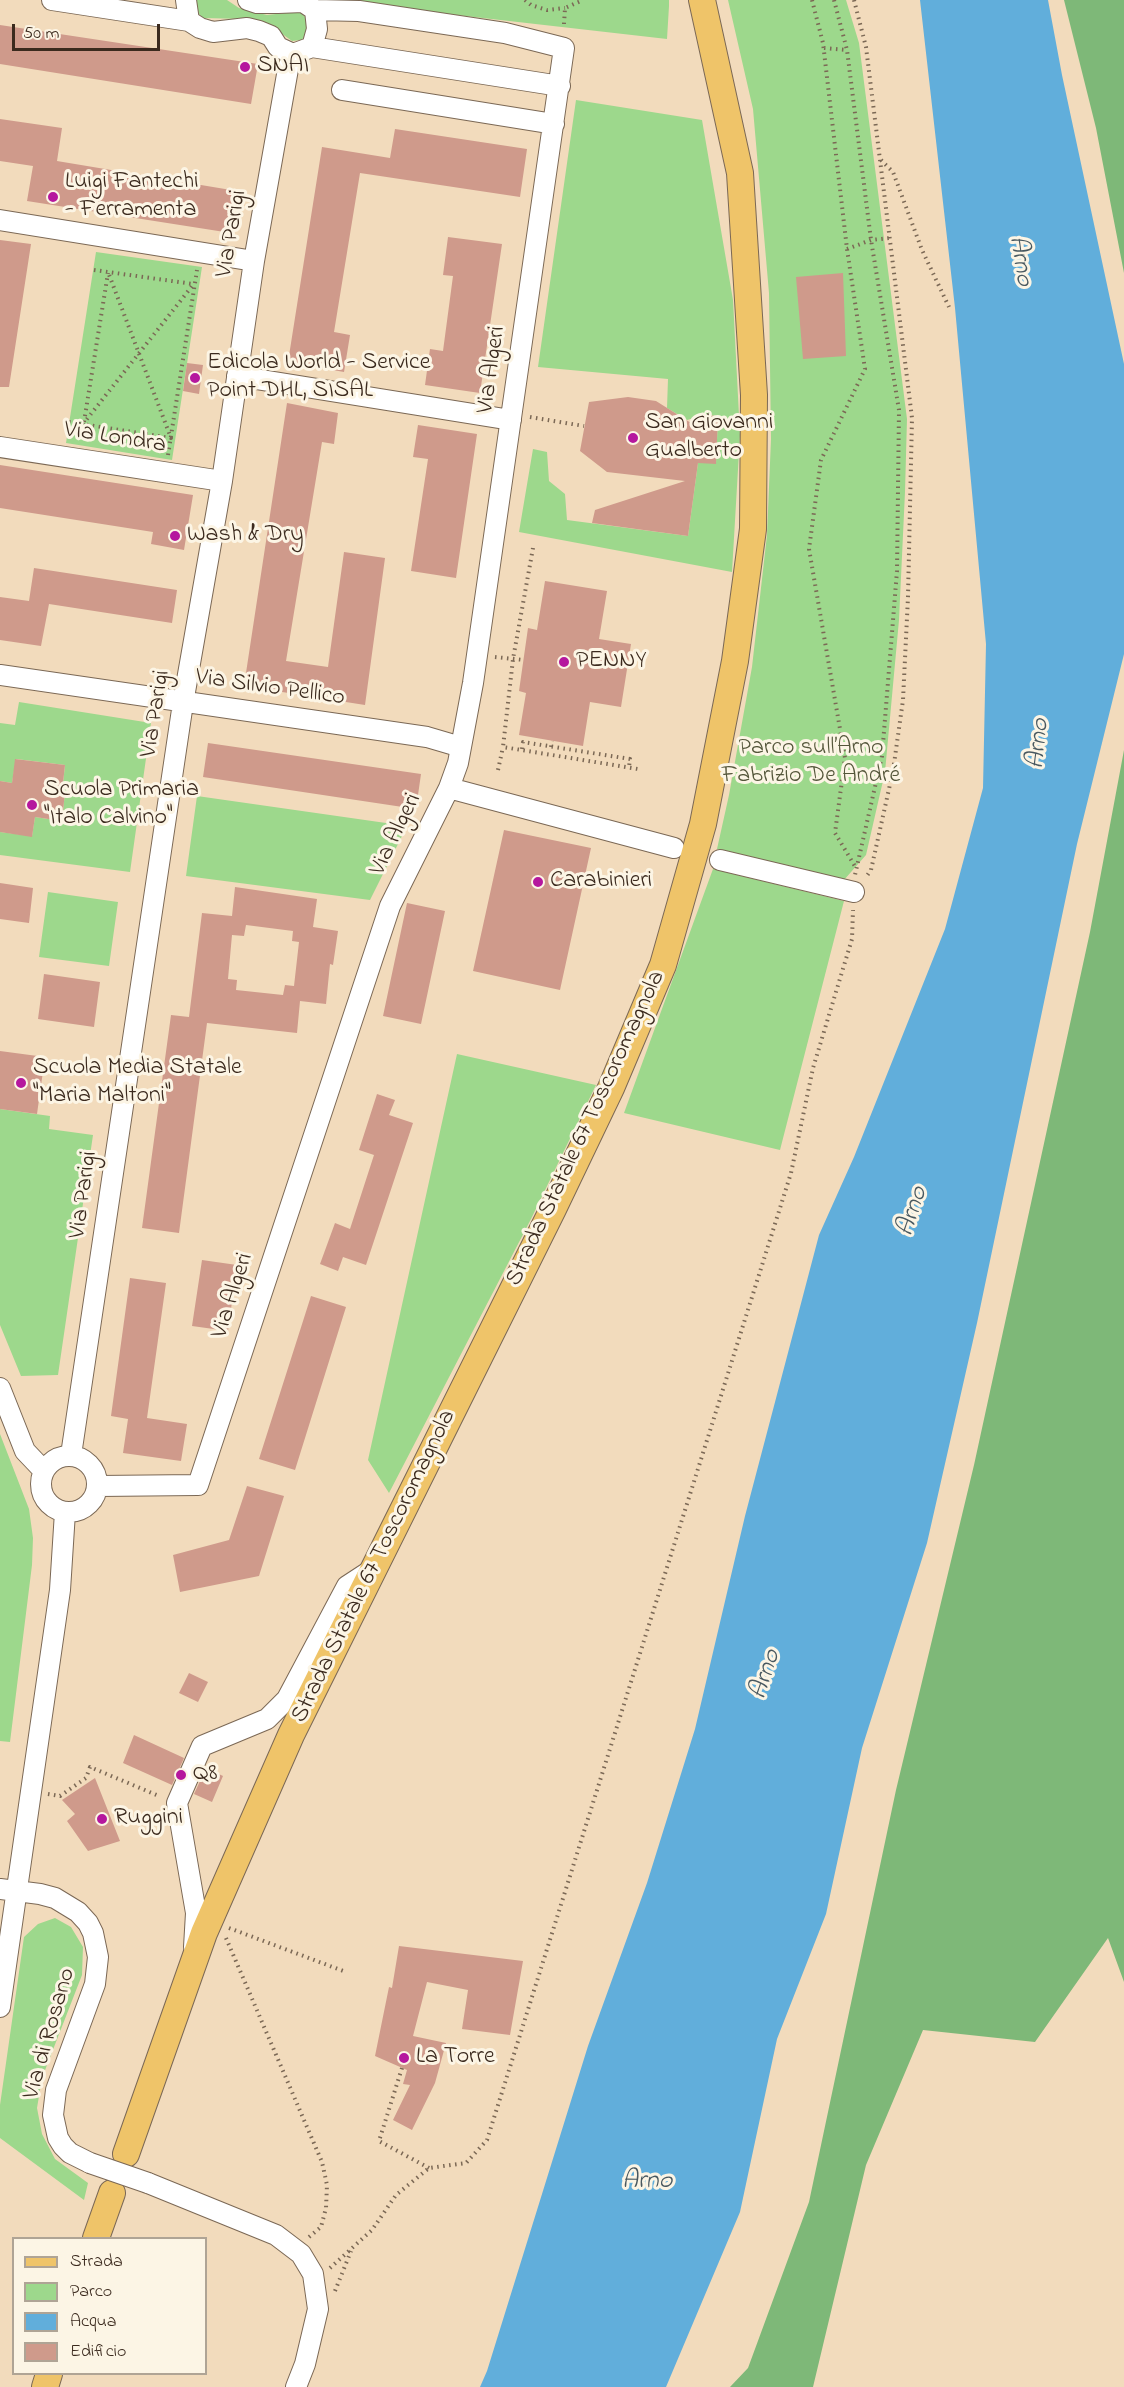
<!DOCTYPE html>
<meta charset="utf-8">
<style>
body{margin:0}
#map{position:relative;width:1124px;height:2387px;overflow:hidden;background:#f2dbbc;font-family:"Indie Flower",sans-serif}
canvas{display:block}
.legend{position:absolute;left:12px;top:2237px;width:195px;height:138px;box-sizing:border-box;background:#fcf5e5;border:2px solid #afa495;margin:0;padding:8px 10px;list-style:none;font-size:18px;color:#3b2a1e}
.legend li{display:flex;align-items:center;gap:12px;height:30px}
.legend b{width:30px;border:2px solid #afa495}
.scale{position:absolute;left:12px;top:24px;width:148px;height:27px;box-sizing:border-box;border:3px solid #3b2a1e;border-top:0;padding-left:8px;font-size:18px;line-height:21px;white-space:nowrap;color:#3b2a1e;-webkit-text-stroke:4px #fcf5e5;paint-order:stroke}
</style>
<div id="map">
<canvas width="1124" height="2387"></canvas>
<ul class="legend">
<li><b style="height:8px;background:#efc469"></b>Strada</li>
<li><b style="height:16px;background:#9dd88c"></b>Parco</li>
<li><b style="height:16px;background:#61aedb"></b>Acqua</li>
<li><b style="height:16px;background:#cf9a8b"></b>Edificio</li>
</ul>
<div class="scale">50 m</div>
</div>
<script>
const c = document.querySelector('canvas').getContext('2d');
c.lineJoin = 'round';
function fill(path, color) {
  c.fillStyle = color;
  c.fill(path, 'evenodd');
}
function toPath(rows) {
  const path = new Path2D();
  for (const r of rows) {
    if (r.length === 3) {
      path.moveTo(r[0] + r[2], r[1]);
      path.arc(r[0], r[1], r[2], 0, 2 * Math.PI);
      continue;
    }
    path.moveTo(r[0], r[1]);
    for (let i = 2; i < r.length; i += 2) path.lineTo(r[i], r[i + 1]);
  }
  return path;
}
function stroke(path, color, width, dash) {
  c.strokeStyle = color;
  c.lineWidth = width;
  c.lineCap = dash ? 'butt' : 'round';
  c.setLineDash(dash || []);
  c.stroke(path);
}
function label(font, color, halo, rows, align = 'center') {
  c.font = font + ' "Indie Flower",sans-serif';
  c.lineWidth = 6;
  c.setLineDash([]);
  c.textBaseline = 'middle';
  c.strokeStyle = halo;
  c.fillStyle = color;
  for (const [text, x, y, turn = 0] of rows) {
    c.save();
    c.translate(x, y);
    c.rotate((+turn || 0) * Math.PI / 180);
    c.textAlign = isNaN(turn) ? turn : align;
    if (halo) c.strokeText(text, 0, 0);
    c.fillText(text, 0, 0);
    c.restore();
  }
}
const green = toPath([
 [196,0,227,0,239,8,267,15,285,13,292,10,299,10,307,19,307,36,301,40,292,41,267,23,244,19,203,18,196,11],
 [325,0,669,0,669,6,667,39],
 [728,0,846,0,859,43,907,419,905,492,899,620,885,772,866,855,844,880,717,849,729,795,752,667,767,535,771,439,769,293,753,109],
 [576,100,702,120,733,300,740,435,732,572,519,532,533,449,547,452,549,481,565,494,567,520,688,536,698,463,716,463,718,416,705,415,687,420,667,408,668,379,538,367],
 [96,252,202,267,172,460,66,443],
 [19,702,151,723,130,872,0,855,0,832,32,836,35,817,62,821,65,792,62,792,65,765,16,759,12,783,0,781,0,723,15,725],
 [197,796,407,826,370,900,186,876],
 [713,869,844,901,780,1150,624,1113],
 [48,892,118,902,109,966,39,957],
 [457,1054,596,1085,531,1219,389,1493,368,1460],
 [0,1109,50,1116,49,1129,93,1135,58,1375,21,1376,0,1325],
 [0,1434,29,1509,33,1538,32,1565,10,1742,0,1741],
 [55,1918,71,1927,83,1947,82,1975,42,2078,37,2108,42,2134,55,2159,88,2183,84,2200,0,2138,0,2105,24,1937,38,1924]
]);
const forest = toPath([
 [1064,0,1124,0,1124,273,1096,128],
 [1124,750,1124,1982,1108,1938,1035,2042,923,2030,866,2165,813,2387,730,2387,748,2368,809,2202,896,1790,974,1465,1090,932]
]);
const water = toPath([
 [920,0,1048,0,1062,75,1124,364,1124,654,1077,844,977,1323,927,1543,862,1748,826,1914,777,2039,740,2212,666,2387,480,2387,487,2371,588,2046,647,1883,695,1729,745,1516,819,1235,854,1157,945,929,983,788,986,644,955,308]
]);
const building = toPath([
 [0,25,258,64,251,104,0,64],
 [0,119,62,128,57,161,237,191,231,233,27,201,33,166,0,161],
 [395,129,527,149,520,197,360,173,334,332,350,335,344,372,288,362,322,147,390,158],
 [448,237,502,244,480,393,425,385,430,349,443,351,453,276,443,275],
 [0,240,31,244,9,387,0,387],
 [843,273,846,356,803,359,796,277],
 [187,363,203,365,199,394,183,391],
 [628,397,656,401,699,428,700,415,718,416,716,464,698,463,688,536,592,523,595,510,685,481,607,472,580,451,589,402],
 [287,403,338,413,334,444,322,442,286,661,328,667,344,552,385,558,365,705,244,686],
 [418,425,477,434,456,578,411,571,428,459,413,457],
 [0,465,193,495,184,550,151,544,153,532,0,508],
 [34,568,177,590,172,623,49,604,41,646,0,640,0,597,29,601],
 [545,581,607,591,599,639,631,644,621,707,590,702,583,746,519,735,526,693,519,691,528,628,537,630],
 [208,743,421,774,416,809,203,777],
 [15,759,65,765,62,792,65,792,62,821,35,817,32,837,0,832,0,781,12,783],
 [504,830,591,848,560,990,473,971],
 [0,883,33,888,29,923,0,919],
 [235,887,317,899,313,927,338,931,333,965,330,964,326,1004,300,1001,297,1033,207,1023,179,1233,142,1228,171,1015,189,1017,202,913,232,916],
 [246,925,293,931,292,941,299,942,294,986,285,985,283,995,236,990,237,980,228,979,232,935,244,936],
 [407,903,445,911,421,1024,383,1016],
 [44,974,100,982,94,1027,38,1019],
 [0,1051,45,1057,37,1114,0,1109],
 [377,1094,395,1100,389,1115,413,1123,366,1265,343,1257,338,1271,320,1264,335,1223,350,1229,374,1155,359,1150],
 [202,1260,237,1265,228,1331,192,1326],
 [130,1278,166,1283,147,1418,187,1424,181,1461,123,1453,128,1419,111,1416],
 [311,1296,346,1307,295,1470,259,1459],
 [247,1486,284,1496,259,1576,180,1592,173,1555,229,1540],
 [189,1673,208,1682,198,1702,179,1693],
 [134,1735,184,1758,172,1785,123,1763],
 [206,1768,223,1776,212,1802,194,1794],
 [95,1778,120,1841,88,1851,67,1821,75,1814,62,1800],
 [399,1946,523,1961,510,2035,462,2029,468,1990,427,1982,413,2036,446,2043,435,2083,412,2130,393,2120,410,2085,403,2084,407,2070,375,2056,389,1987,392,1988]
]);
const path = toPath([
 [525,0,531,5,547,10,565,8],
 [812,0,823,43,847,249,865,369,821,460,809,549,845,758,835,833,856,868],
 [834,0,847,50,871,240,899,410,897,571,882,756,855,875],
 [854,0,866,47,912,418,908,597,903,700,893,771,871,870,866,877],
 [564,24,565,8,583,0],
 [824,48,847,50],
 [881,160,893,172,922,250,949,307],
 [847,249,871,240,890,238],
 [94,270,193,284],
 [530,417,584,426],
 [69,422,171,438,108,272],
 [84,422,108,273],
 [83,424,193,285],
 [168,455,197,270],
 [533,548,513,659,503,747,638,769],
 [495,657,524,660],
 [551,747,552,741],
 [522,749,523,742,630,759,629,767],
 [498,770,503,747],
 [48,1794,60,1796,86,1778,90,1767,159,1796],
 [229,1928,346,1972],
 [226,1938,322,2162,327,2185,326,2208,321,2227,309,2237],
 [402,2068,379,2141,429,2168],
 [330,2268,372,2230,396,2195,429,2168,466,2163,487,2140,791,1173,813,1068,852,939,853,910],
 [335,2291,351,2251]
]);
const minor = toPath([
 [52,0,189,21],
 [186,0,189,21,200,28,213,32,247,28,259,31,271,36,278,47,293,54,312,47,317,29,315,10,303,2,278,3,257,3,248,0],
 [312,47,560,86],
 [342,90,554,124],
 [0,220,254,261],
 [237,376,511,420],
 [0,447,222,481],
 [0,675,427,737,461,747],
 [449,788,674,848],
 [720,860,854,892],
 [0,1388,25,1451,44,1471],
 [71,1455,183,703,222,481,254,261,288,69,293,54],
 [69,1484,28],
 [98,1486,198,1485,390,906,449,788,458,763,473,683,564,48,505,33,359,11,315,10],
 [0,1889,40,1894,55,1898,78,1912,88,1923,93,1933,98,1957,95,1984,56,2090,53,2115,58,2138,63,2146,70,2153,90,2163],
 [194,1947,196,1913,177,1803,202,1746,267,1719,287,1699,347,1586,373,1569],
 [0,2007,60,1590,65,1512],
 [148,2183,276,2235,301,2254,313,2274,318,2309,305,2364,296,2387]
]);
const major = toPath([
 [126,2154,204,1933,291,1735,553,1209,611,1088,663,965,703,824,735,661,753,529,754,395,740,173,702,0],
 [96,2238,112,2193],
 [45,2387,49,2374]
]);
const minorBridge = toPath([
 [90,2163,148,2183]
]);
const markers = [
 [245,67,6,"#b5179e"],
 [53,197,6,"#b5179e"],
 [195,378,6,"#b5179e"],
 [633,438,6,"#b5179e"],
 [175,536,6,"#b5179e"],
 [564,662,6,"#b5179e"],
 [32,805,6,"#b5179e"],
 [538,882,6,"#b5179e"],
 [21,1083,6,"#b5179e"],
 [181,1775,6,"#b5179e"],
 [102,1819,6,"#b5179e"],
 [404,2058,6,"#b5179e"]
];
const poiNames = [
 ["SNAI",257,67],
 ["Luigi Fantechi",65,183],
 ["- Ferramenta",65,211],
 ["Edicola World - Service",207,364],
 ["Point DHL, SISAL",207,392],
 ["San Giovanni",645,424],
 ["Gualberto",645,452],
 ["Wash & Dry",187,536],
 ["PENNY",576,662],
 ["Scuola Primaria",44,791],
 ["\"Italo Calvino\"",44,819],
 ["Carabinieri",550,882],
 ["Scuola Media Statale",33,1069],
 ["\"Maria Maltoni\"",33,1097],
 ["Q8",193,1775],
 ["Ruggini",114,1819],
 ["La Torre",416,2058]
];
const streetNames = [
 ["Via Parigi",233,234,-80],
 ["Via Algeri",493,370,-82],
 ["Via Londra",115,439,9],
 ["Via Silvio Pellico",270,689,8],
 ["Via Parigi",157,714,-81],
 ["Via Algeri",397,835,-64],
 ["Strada Statale 67 Toscoromagnola",587,1129,-65],
 ["Via Parigi",85,1195,-82],
 ["Via Algeri",234,1296,-72],
 ["Strada Statale 67 Toscoromagnola",375,1567,-64],
 ["Via di Rosano",51,2034,-74]
];
const parkNames = [
 ["Parco sull’Arno",811,749],
 ["Fabrizio De André",811,777]
];
const waterNames = [
 ["Arno",1019,261,81],
 ["Arno",1040,744,-84],
 ["Arno",914,1212,-72],
 ["Arno",767,1675,-72],
 ["Arno",647,2183]
];
fill(green, '#9dd88c');
fill(forest, '#7eb878');
fill(water, '#61aedb');
fill(building, '#cf9a8b');
stroke(minor, '#7b6855', 22);
stroke(major, '#7b6855', 28);
stroke(path, '#7b6855', 4, [1.5, 4.5]);
stroke(minor, '#fff', 20);
stroke(major, '#efc469', 26);
stroke(minorBridge, '#7b6855', 22, []);
stroke(minorBridge, '#fff', 20);
for (const [x, y, r, color] of markers) {
  const dot = new Path2D();
  dot.arc(x, y, r, 0, 2 * Math.PI);
  c.fillStyle = color;
  c.fill(dot);
  stroke(dot, '#fcf5e5', 2);
}
label('24px', '#3b2a1e', '#fcf5e5', poiNames, 'left');
label('24px', '#3b2a1e', '#fcf5e5', streetNames);
label('24px', '#54563a', '#fcf5e5', parkNames);
label('italic 26px', '#485860', '#fcf5e5', waterNames);
</script>
